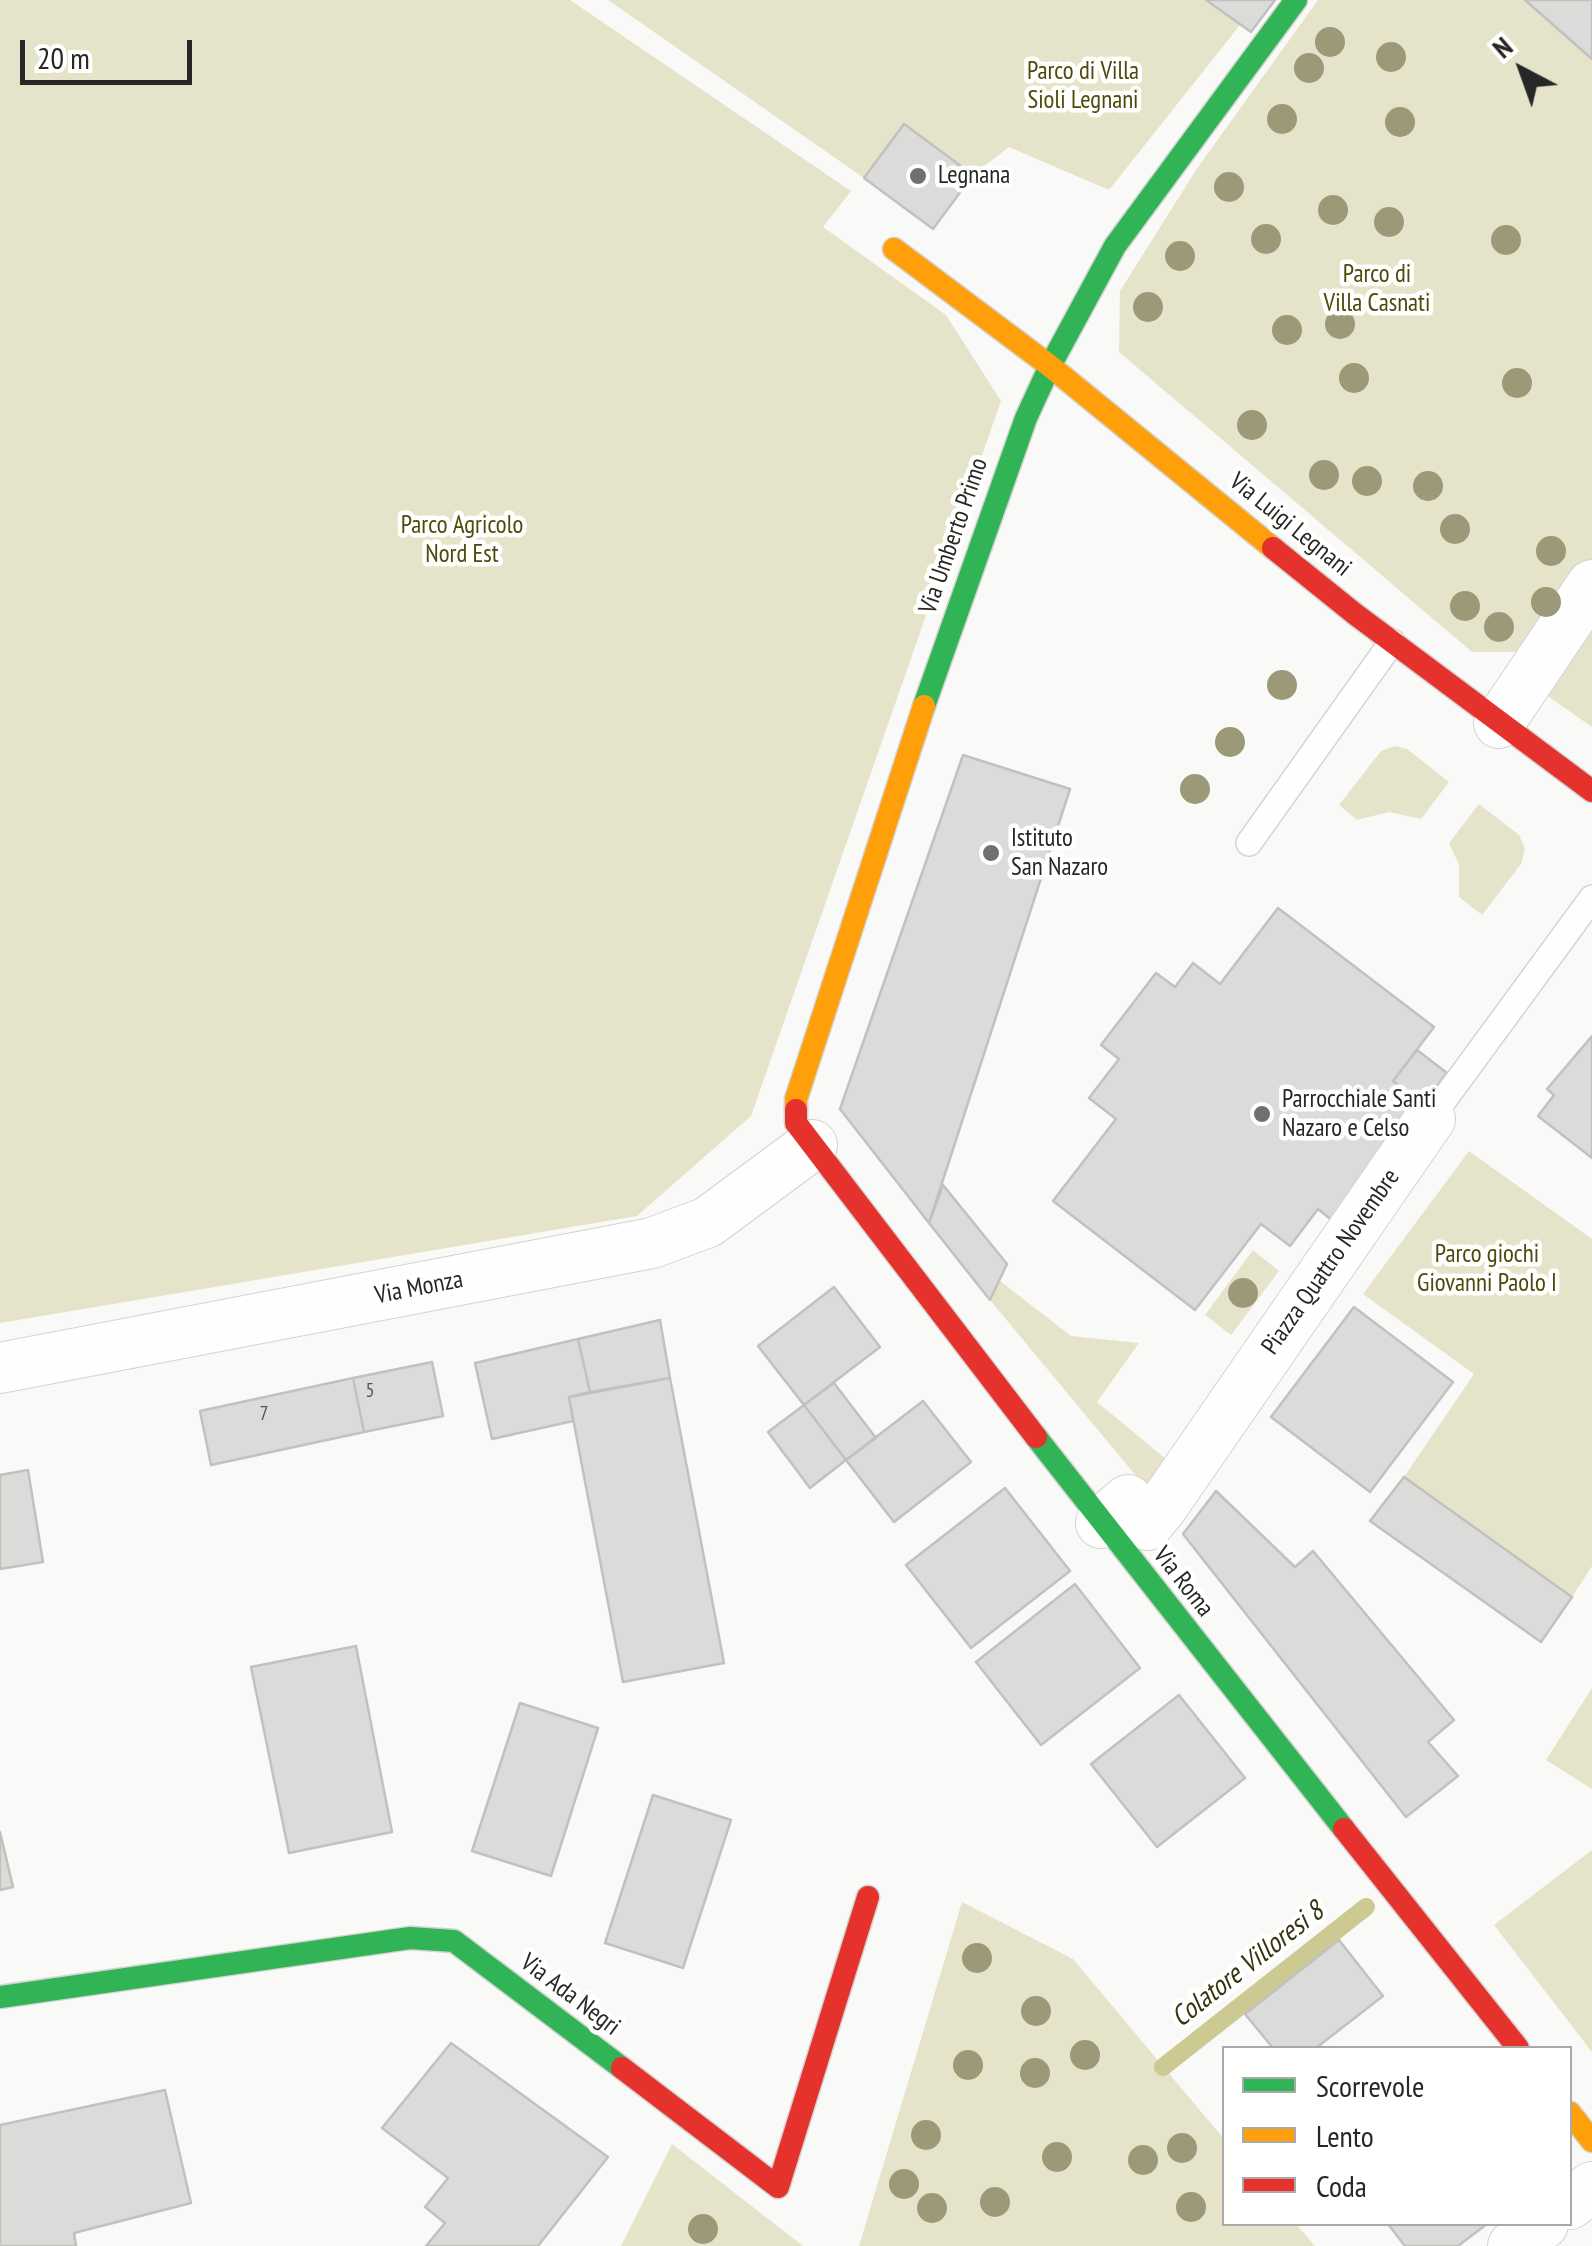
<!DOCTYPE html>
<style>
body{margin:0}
#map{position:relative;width:1592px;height:2246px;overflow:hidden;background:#f9f9f7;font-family:"PT Sans Narrow",sans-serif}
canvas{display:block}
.legend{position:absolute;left:1222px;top:2046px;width:350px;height:180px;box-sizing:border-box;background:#fffffe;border:2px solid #a9a9a8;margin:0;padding:12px 18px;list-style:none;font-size:30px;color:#272726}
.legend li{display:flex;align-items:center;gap:20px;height:50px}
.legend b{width:50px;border:2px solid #a9a9a8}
.north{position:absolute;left:1472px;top:20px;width:100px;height:100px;-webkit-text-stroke:8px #fffffe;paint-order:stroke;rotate:319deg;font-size:28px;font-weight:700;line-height:40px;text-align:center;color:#272726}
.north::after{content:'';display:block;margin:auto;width:35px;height:45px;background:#272726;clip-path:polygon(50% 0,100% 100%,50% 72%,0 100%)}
.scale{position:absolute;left:20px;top:40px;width:172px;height:45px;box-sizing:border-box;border:5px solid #272726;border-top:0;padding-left:12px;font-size:30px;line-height:35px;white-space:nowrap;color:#272726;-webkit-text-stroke:8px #fffffe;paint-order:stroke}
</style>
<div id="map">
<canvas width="1592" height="2246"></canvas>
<ul class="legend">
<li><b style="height:12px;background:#30b455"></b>Scorrevole</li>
<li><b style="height:12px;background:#ff9f0a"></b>Lento</li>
<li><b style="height:12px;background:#e5322d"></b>Coda</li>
</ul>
<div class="north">N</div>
<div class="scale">20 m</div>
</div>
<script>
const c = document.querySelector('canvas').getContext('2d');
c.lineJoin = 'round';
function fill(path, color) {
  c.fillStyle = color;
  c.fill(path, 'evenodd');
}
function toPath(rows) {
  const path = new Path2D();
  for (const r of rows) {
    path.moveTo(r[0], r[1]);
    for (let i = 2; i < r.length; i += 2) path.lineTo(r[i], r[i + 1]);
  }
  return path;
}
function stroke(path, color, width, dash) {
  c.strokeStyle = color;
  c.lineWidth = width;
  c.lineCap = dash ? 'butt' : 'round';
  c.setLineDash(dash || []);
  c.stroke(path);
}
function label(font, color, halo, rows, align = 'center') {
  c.font = font + ' "PT Sans Narrow",sans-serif';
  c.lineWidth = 9;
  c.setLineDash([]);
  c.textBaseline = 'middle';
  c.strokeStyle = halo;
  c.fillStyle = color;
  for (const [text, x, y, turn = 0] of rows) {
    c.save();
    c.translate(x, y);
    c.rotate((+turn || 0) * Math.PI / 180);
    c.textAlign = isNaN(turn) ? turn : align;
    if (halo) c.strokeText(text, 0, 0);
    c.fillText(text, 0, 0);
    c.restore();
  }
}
const green = toPath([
 [0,0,570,0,851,191,823,227,946,315,1001,401,751,1116,637,1216,0,1323],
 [608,0,1206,0,1240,25,1109,190,1009,147,973,175,904,124,864,178],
 [1318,0,1525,0,1592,59,1592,566,1532,652,1472,652,1119,352,1120,291,1196,170],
 [1592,599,1592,727,1529,683],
 [1395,746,1407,749,1449,782,1421,819,1389,812,1357,820,1339,805,1381,751],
 [1479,804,1519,835,1525,849,1521,864,1482,915,1459,897,1459,865,1449,843],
 [1469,1151,1592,1239,1592,1566,1572,1597,1404,1477,1474,1374,1363,1294],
 [1253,1250,1279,1271,1231,1335,1205,1315],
 [1000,1281,1071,1336,1139,1343,1097,1402,1184,1474,1162,1507,990,1300],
 [1592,1688,1592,1789,1546,1760],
 [1592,1850,1592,2052,1494,1925],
 [962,1902,1073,1959,1224,2139,1224,2224,1296,2224,1315,2246,859,2246],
 [672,2144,803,2246,621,2246]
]);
const stream = toPath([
 [1163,2067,1366,1907]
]);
const building = toPath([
 [1206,0,1275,0,1251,32,1206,0],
 [1525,0,1592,0,1592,59,1525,0],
 [904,124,973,175,933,229,864,178,904,124],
 [963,755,1070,789,929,1223,840,1109,963,755],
 [1278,908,1434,1027,1393,1081,1423,1104,1339,1226,1318,1209,1290,1246,1261,1224,1195,1310,1053,1201,1116,1119,1089,1098,1119,1059,1101,1045,1156,973,1175,987,1193,963,1220,984,1278,908],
 [1592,1036,1592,1158,1538,1116,1554,1095,1547,1089,1592,1036],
 [1417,1050,1447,1073,1423,1104,1393,1081,1417,1050],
 [943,1185,1007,1264,990,1300,929,1223,943,1185],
 [834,1287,880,1347,804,1405,758,1346,834,1287],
 [1354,1307,1453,1382,1370,1492,1271,1417,1354,1307],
 [660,1320,670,1378,590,1392,578,1339,660,1320],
 [578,1339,590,1392,569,1397,573,1421,492,1439,475,1363,578,1339],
 [432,1362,443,1416,364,1432,353,1378,432,1362],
 [353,1378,364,1432,211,1465,200,1411,353,1378],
 [670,1378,724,1663,623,1682,569,1397,670,1378],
 [834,1383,876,1438,846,1460,804,1405,834,1383],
 [923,1401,971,1462,894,1522,846,1460,923,1401],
 [804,1405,846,1460,810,1488,768,1432,804,1405],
 [28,1470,43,1562,0,1569,0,1475,28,1470],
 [1404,1477,1572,1597,1541,1642,1370,1521,1404,1477],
 [1005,1488,1070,1571,971,1648,906,1565,1005,1488],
 [1216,1491,1295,1567,1313,1551,1454,1720,1428,1742,1458,1776,1406,1817,1183,1534,1216,1491],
 [1075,1584,1140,1668,1041,1745,976,1662,1075,1584],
 [356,1646,392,1832,289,1853,251,1667,356,1646],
 [1179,1695,1245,1778,1157,1847,1091,1764,1179,1695],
 [520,1703,598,1728,551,1876,472,1851,520,1703],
 [653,1795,731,1820,683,1968,605,1943,653,1795],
 [0,1832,13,1887,0,1890,0,1832],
 [1339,1940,1383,1996,1316,2048,1273,2048,1245,2014,1339,1940],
 [451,2043,608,2157,538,2246,426,2246,445,2223,425,2207,448,2178,382,2128,451,2043],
 [165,2090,191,2203,74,2233,76,2246,0,2246,0,2125,165,2090],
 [1388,2224,1487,2224,1458,2246,1405,2246,1388,2224]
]);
const lane = toPath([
 [1249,843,1392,642],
 [1430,1119,1592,898]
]);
const street = toPath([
 [1499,723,1592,585],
 [0,1368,652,1243,708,1222,812,1145],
 [1101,1523,1128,1500,1147,1525,1162,1507,1430,1119],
 [1570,2204,1592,2187],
 [1513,2246,1543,2224]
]);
const fast = toPath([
 [924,706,1026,418,1050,366,1115,246,1296,0],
 [1036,1437,1344,1829],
 [0,1997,410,1938,454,1941,622,2068]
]);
const slow = toPath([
 [894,249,1050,366,1273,548],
 [796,1110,796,1099,924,706],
 [1570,2113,1592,2141]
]);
const jam = toPath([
 [1273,548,1355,614,1592,791],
 [796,1110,796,1123,1036,1437],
 [1344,1829,1518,2048],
 [622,2068,778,2187,868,1897]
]);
const trees = [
 [1330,42],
 [1391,57],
 [1309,68],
 [1282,119],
 [1400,122],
 [1229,187],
 [1333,210],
 [1389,222],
 [1266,239],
 [1506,240],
 [1180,256],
 [1148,307],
 [1340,324],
 [1287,330],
 [1354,378],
 [1517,383],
 [1252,425],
 [1324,475],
 [1367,481],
 [1428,486],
 [1455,529],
 [1551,551],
 [1546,602],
 [1465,606],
 [1499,627],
 [1282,685],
 [1230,742],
 [1195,789],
 [1243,1293],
 [977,1958],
 [1036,2011],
 [1085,2055],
 [968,2065],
 [1035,2073],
 [926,2135],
 [1182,2148],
 [1057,2157],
 [1143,2160],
 [904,2184],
 [995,2202],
 [1191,2207],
 [932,2208],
 [703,2229]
];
const markers = [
 [918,176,10,"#70706f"],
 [991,853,10,"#70706f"],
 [1262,1114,10,"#70706f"]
];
const numberNames = [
 ["5",370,1391],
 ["7",264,1414]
];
const parkNames = [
 ["Parco di Villa",1083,72],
 ["Sioli Legnani",1083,101],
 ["Parco di",1377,275],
 ["Villa Casnati",1377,304],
 ["Parco Agricolo",462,526],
 ["Nord Est",462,555],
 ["Parco giochi",1487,1255],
 ["Giovanni Paolo I",1487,1284]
];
const poiNames = [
 ["Legnana",938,176],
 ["Istituto",1011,839],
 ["San Nazaro",1011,868],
 ["Parrocchiale Santi",1282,1100],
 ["Nazaro e Celso",1282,1129]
];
const streetNames = [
 ["Via Luigi Legnani",1290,525,39],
 ["Via Umberto Primo",954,536,-71],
 ["Piazza Quattro Novembre",1331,1262,-55],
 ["Via Monza",419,1288,-11],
 ["Via Roma",1183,1582,52],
 ["Via Ada Negri",570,1995,37]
];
const waterNames = [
 ["Colatore Villoresi 8",1248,1965,-38]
];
fill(green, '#e5e4ca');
stroke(stream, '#ccc993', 18);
fill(building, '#dbdbd9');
stroke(building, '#c1c1c0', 2.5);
stroke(lane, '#d3d3d1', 28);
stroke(street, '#d3d3d1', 52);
stroke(fast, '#d3d3d1', 25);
stroke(slow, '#d3d3d1', 25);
stroke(jam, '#d3d3d1', 25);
stroke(lane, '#fefefe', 25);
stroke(street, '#fefefe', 50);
stroke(fast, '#30b455', 22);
stroke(slow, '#ff9f0a', 22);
stroke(jam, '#e5322d', 22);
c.fillStyle = '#9b9977';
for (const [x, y] of trees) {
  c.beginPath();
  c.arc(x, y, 15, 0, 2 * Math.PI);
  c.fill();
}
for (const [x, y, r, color] of markers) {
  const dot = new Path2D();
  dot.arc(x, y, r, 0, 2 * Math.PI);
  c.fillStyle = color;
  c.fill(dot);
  stroke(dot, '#fffffe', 4);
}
label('20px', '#545453', null, numberNames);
label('25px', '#4e4a0e', '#fffffe', parkNames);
label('25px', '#272726', '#fffffe', poiNames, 'left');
label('25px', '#272726', '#fffffe', streetNames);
label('italic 28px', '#373413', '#fffffe', waterNames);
</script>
